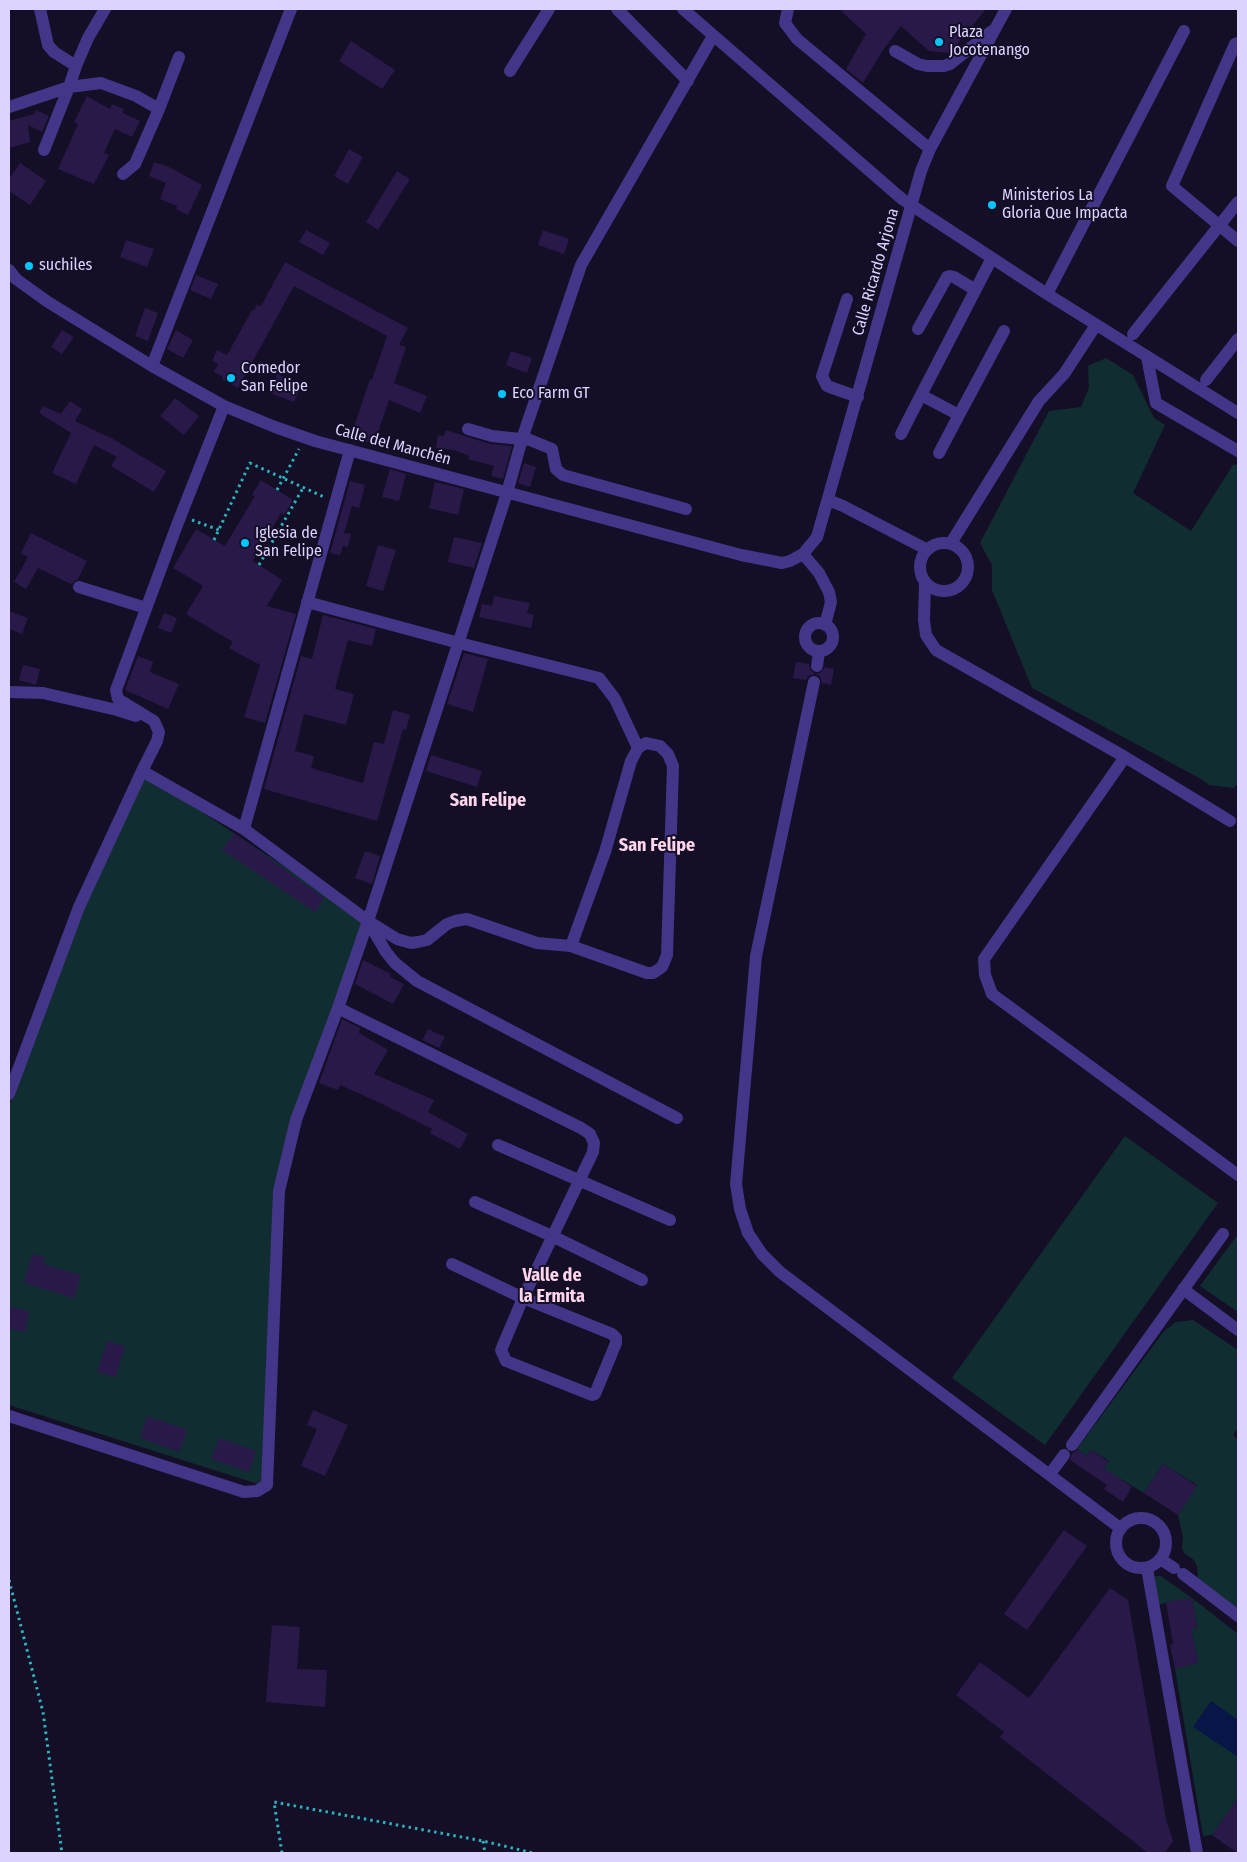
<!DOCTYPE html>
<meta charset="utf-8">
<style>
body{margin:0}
#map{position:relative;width:1247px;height:1862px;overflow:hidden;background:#150e27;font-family:"Fira Sans Condensed",sans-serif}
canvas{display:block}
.frame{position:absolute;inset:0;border:10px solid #ded3ff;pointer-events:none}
</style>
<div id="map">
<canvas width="1247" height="1862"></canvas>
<div class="frame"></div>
</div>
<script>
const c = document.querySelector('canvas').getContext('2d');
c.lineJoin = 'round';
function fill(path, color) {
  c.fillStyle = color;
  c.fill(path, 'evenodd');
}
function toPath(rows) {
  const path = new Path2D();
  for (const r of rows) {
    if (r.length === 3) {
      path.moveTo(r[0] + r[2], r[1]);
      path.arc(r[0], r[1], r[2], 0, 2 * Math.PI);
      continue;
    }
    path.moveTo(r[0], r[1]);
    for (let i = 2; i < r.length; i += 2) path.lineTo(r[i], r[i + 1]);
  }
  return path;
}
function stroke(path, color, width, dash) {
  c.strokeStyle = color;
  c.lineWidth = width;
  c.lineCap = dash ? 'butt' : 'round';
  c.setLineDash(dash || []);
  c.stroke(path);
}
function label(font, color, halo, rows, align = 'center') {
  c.font = font + ' "Fira Sans Condensed",sans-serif';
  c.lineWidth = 4;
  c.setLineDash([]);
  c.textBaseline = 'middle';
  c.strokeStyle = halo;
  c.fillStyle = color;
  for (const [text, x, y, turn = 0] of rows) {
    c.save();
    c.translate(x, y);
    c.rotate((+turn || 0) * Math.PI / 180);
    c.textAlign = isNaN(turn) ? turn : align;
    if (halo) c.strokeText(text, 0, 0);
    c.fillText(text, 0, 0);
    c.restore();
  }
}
const green = toPath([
 [1106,358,1133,375,1154,418,1165,425,1133,493,1191,531,1233,465,1238,464,1238,782,1234,788,1209,785,1201,779,1032,688,992,590,992,565,980,543,1049,411,1081,407,1089,388,1088,366],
 [141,778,153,781,172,792,366,921,276,1192,263,1483,255,1483,9,1405,9,1106,67,948],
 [1125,1136,1218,1203,1045,1445,952,1378],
 [1238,1234,1238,1312,1200,1286],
 [1193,1320,1238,1350,1238,1428,1233,1435,1238,1440,1238,1609,1198,1579,1197,1566,1193,1559,1184,1553,1182,1548,1183,1537,1178,1515,1197,1485,1163,1464,1144,1493,1104,1469,1109,1461,1091,1450,1087,1456,1077,1449,1164,1331,1176,1322],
 [1156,1576,1161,1576,1192,1598,1238,1634,1238,1798,1212,1835,1203,1836,1175,1669,1198,1663,1191,1629,1197,1628,1192,1598,1156,1605,1155,1577]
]);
const water = toPath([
 [1211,1701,1238,1720,1238,1757,1193,1727]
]);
const building = toPath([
 [839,9,986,9,950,53,929,51,901,26,883,50,863,83,846,69,866,34],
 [351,41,395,70,382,89,339,61],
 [87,96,110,109,112,104,124,109,123,113,140,121,132,137,115,129,104,153,109,155,94,184,58,169,78,124,74,122],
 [36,110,49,116,42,132,28,125,30,142,9,148,9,121,34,114],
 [349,149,363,157,348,184,334,176],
 [154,162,169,167,202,185,188,215,176,209,177,206,160,199,166,183,149,176],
 [20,163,46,181,30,205,9,191,9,179],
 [397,171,410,179,378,230,366,222],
 [306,230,330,243,323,255,299,242],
 [543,230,569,239,564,254,538,245],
 [126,240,154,249,147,267,120,257],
 [285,262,408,328,399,345,406,347,394,383,427,396,420,413,389,400,374,444,351,436,370,379,372,380,387,336,294,286,238,388,222,379,223,377,214,372,218,364,212,361,217,350,227,355,252,310,254,311,257,305,261,306],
 [196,275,218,284,211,299,190,290],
 [145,308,158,313,148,341,135,336],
 [62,330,74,337,62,354,51,347],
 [176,330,193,340,183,358,167,349],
 [511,351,532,358,527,373,506,365],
 [277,374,302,384,294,402,270,393],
 [175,398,199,416,184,435,160,416],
 [70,401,82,409,75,421,113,439,166,471,154,492,111,466,117,457,94,445,76,484,52,473,71,433,39,413,43,406,61,414],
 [446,430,490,444,512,446,503,479,491,476,494,466,468,459,469,456,454,450,436,448,438,435,444,436],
 [524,463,536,467,530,487,518,483],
 [390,469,406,474,399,501,382,497],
 [261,480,293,500,284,515,281,513,253,561,282,580,267,606,296,614,265,723,244,717,260,665,229,648,233,642,186,614,203,586,173,568,196,529,225,546,255,496,252,495],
 [350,481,365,485,359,508,352,506,344,533,351,534,348,547,343,546,340,555,330,553],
 [435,482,464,489,458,515,429,508],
 [31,533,87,561,78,579,71,584,38,568,26,589,14,582,28,557,21,553],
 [454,537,482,543,474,568,448,562],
 [378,545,396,550,383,591,366,586],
 [494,596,530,603,527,613,534,615,531,628,479,617,482,604,492,606],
 [9,611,28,618,22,634,9,629],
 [164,613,177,618,171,633,158,628],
 [323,615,376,629,372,646,348,640,335,689,354,694,346,725,304,714,295,751,314,756,311,768,363,783,374,742,384,744,393,710,410,715,406,730,403,729,377,821,264,789,301,656,312,659],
 [464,653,488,659,473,712,447,704],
 [138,656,153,662,150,672,179,684,168,709,125,690],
 [796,662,809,664,810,669,815,674,820,673,825,667,834,669,831,685,822,683,820,676,815,674,808,676,806,680,793,678],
 [23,665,40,669,36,685,19,680],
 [431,755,482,771,477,787,426,771],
 [234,833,324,898,315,912,222,850],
 [365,851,380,856,372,884,355,878],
 [363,960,391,974,390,977,404,984,393,1004,355,984],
 [342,1019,360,1028,359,1033,388,1050,374,1074,434,1100,428,1112,468,1134,460,1149,430,1133,432,1129,378,1102,340,1085,338,1090,319,1083],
 [428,1029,445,1037,439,1048,422,1040],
 [32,1254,45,1257,43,1264,81,1275,74,1298,24,1283],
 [9,1307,29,1311,26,1332,9,1329],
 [107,1341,125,1346,116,1377,97,1372],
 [313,1410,348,1425,325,1476,301,1466,317,1429,307,1425],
 [147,1416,187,1430,179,1452,140,1438],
 [219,1438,256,1451,249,1472,211,1459],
 [1078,1450,1087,1456,1091,1450,1109,1462,1104,1468,1132,1487,1123,1502,1104,1489,1107,1485,1070,1460,1072,1453],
 [1163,1464,1197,1486,1178,1515,1144,1493],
 [1064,1530,1087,1546,1027,1630,1004,1614],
 [1110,1588,1128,1600,1166,1819,1173,1841,1165,1853,1148,1853,1000,1737,1004,1732,956,1695,980,1662,1029,1698],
 [1192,1598,1197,1628,1191,1629,1198,1663,1175,1669,1170,1645,1173,1644,1166,1602],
 [272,1625,300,1627,297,1669,327,1670,325,1707,266,1702],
 [1238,1798,1238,1853,1237,1853,1212,1835]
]);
const path = toPath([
 [277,490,299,449],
 [192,520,219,530],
 [214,540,250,463,324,497],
 [259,565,303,488],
 [9,1580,43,1712,62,1853],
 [483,1841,485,1853],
 [282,1853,274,1802,483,1841,533,1853]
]);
const minor = toPath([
 [40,9,48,45,54,52,76,66],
 [617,9,688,81],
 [683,9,902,199,1047,294,1238,413],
 [788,9,785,23,797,39,930,149],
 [1238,43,1235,44,1172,186,1238,241],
 [895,51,918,64,927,66,944,66,950,64,992,31],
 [510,71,549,9],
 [9,107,69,87,101,83,136,96,159,109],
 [44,150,69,87,76,66,88,38,105,9],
 [123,174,135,164,159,109,179,57],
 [992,258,921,395,959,415,1004,331],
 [9,270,16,279,48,302,152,366,224,406,275,427,315,441,741,555,782,563,790,561,803,554,817,537,921,171,930,149,1006,9],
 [1047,294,1184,31],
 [847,299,822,376,827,386,858,397],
 [918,329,947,277,950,276,954,277,974,289],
 [1133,334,1238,202],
 [1147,357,1156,403,1238,451],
 [152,366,291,9],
 [1206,380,1238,339],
 [468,429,492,436,530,440,552,449,556,469,563,475,686,509],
 [901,434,921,395],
 [939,453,959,415],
 [828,500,843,506,926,549],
 [944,567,24],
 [951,543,1039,401,1064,374,1096,325],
 [803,554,819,573,829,592,831,602,825,625],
 [925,584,924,620,926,635,936,650,1125,757,984,959,985,975,992,994,1238,1175],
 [79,587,146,608],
 [307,602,459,643,599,678,615,699,638,748],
 [819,637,14],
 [817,666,819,652],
 [814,682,756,956,736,1184,740,1209,748,1233,762,1254,780,1272,1120,1528],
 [9,692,43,693,117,710,136,716],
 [1125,757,1230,821],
 [142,771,244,829,368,921,397,939,411,943,418,942,427,940,447,924,455,921,467,919,537,943,571,946,647,973,653,973,662,967,667,955,673,766,668,754,660,746,646,743,638,748,631,761,605,852,571,946],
 [244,829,350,450],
 [369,923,386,952,395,963,417,981,677,1118],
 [338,1008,581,1128,590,1134,594,1143,593,1152,523,1298,501,1350,506,1361,592,1395,595,1394,616,1343,616,1338,612,1334,523,1298,452,1264],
 [9,1094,79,907,142,771,157,741,159,732,154,721,118,699,116,690,177,525,224,406],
 [498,1145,670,1220],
 [475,1202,552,1236,642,1280],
 [1183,1289,1238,1330],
 [9,1416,244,1492,257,1491,267,1485,279,1191,296,1120,338,1008,368,921,507,493,522,439,581,265,713,36],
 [1072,1445,1223,1234],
 [1050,1474,1064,1455],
 [1141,1543,25],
 [1160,1559,1174,1568],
 [1147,1568,1197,1853],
 [1183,1574,1238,1616]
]);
const markers = [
 [939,42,5,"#00c6fe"],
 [992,205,5,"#00c6fe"],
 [29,266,5,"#00c6fe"],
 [231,378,5,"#00c6fe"],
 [502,394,5,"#00c6fe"],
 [245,543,5,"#00c6fe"]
];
const poiNames = [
 ["Plaza",949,33],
 ["Jocotenango",949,51],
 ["Ministerios La",1002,196],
 ["Gloria Que Impacta",1002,214],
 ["suchiles",39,266],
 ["Comedor",241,369],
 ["San Felipe",241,387],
 ["Eco Farm GT",512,394],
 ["Iglesia de",255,534],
 ["San Felipe",255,552]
];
const streetNames = [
 ["Calle Ricardo Arjona",876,272,-74],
 ["Calle del Manchén",393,445,15]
];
const neighbourhoodNames = [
 ["San Felipe",488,801],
 ["San Felipe",657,846],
 ["Valle de",552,1276],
 ["la Ermita",552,1297]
];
fill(green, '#102e31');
fill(water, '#071646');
fill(building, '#281949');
stroke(path, '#28b5be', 3, [2.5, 4]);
stroke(minor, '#433688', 12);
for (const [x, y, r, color] of markers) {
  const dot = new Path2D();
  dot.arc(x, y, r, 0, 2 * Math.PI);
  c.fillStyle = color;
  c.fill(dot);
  stroke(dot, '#150e27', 2);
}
label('16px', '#ded3ff', '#150e27', poiNames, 'left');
label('16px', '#ded3ff', '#150e27', streetNames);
label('bold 18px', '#ffd5eb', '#150e27', neighbourhoodNames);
</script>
